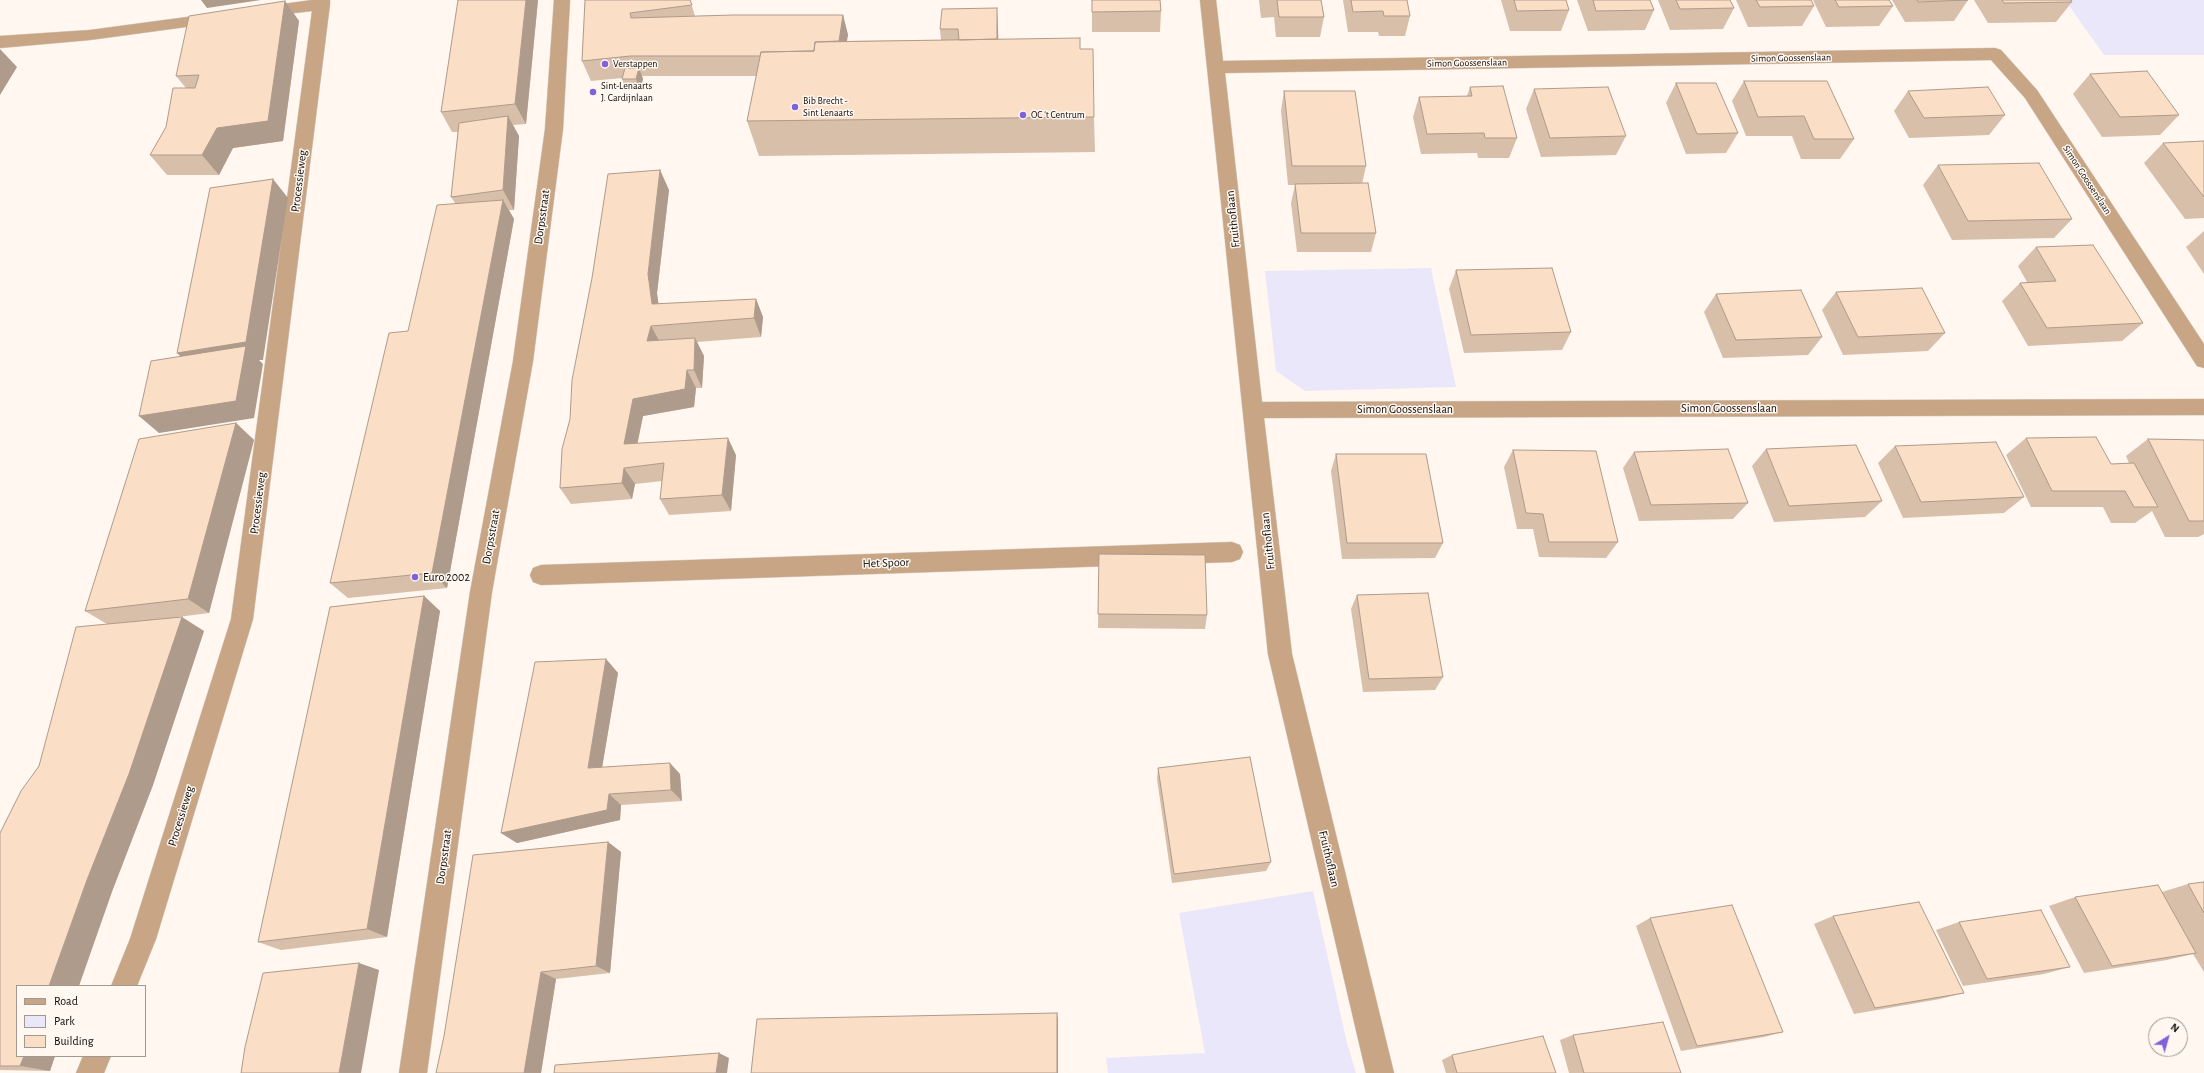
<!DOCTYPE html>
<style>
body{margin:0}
#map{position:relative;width:2204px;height:1073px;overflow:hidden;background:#fff7f0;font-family:"Alegreya Sans",sans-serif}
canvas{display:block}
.legend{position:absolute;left:16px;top:985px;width:130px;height:72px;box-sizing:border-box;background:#fff7f0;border:1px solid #9f9994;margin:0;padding:5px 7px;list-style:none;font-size:12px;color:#0e0b09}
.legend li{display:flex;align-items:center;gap:8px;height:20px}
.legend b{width:20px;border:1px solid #9f9994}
.north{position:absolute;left:2148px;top:1017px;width:40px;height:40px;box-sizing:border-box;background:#fff7f0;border:1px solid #9f9994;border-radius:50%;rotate:37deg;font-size:11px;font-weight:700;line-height:16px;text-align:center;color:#0e0b09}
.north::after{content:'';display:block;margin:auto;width:14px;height:18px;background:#7f61db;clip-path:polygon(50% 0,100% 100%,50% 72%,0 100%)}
</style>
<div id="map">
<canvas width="2204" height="1073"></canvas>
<ul class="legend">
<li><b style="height:5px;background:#c8a585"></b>Road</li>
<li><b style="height:11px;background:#eae7fb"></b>Park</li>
<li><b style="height:11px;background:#fadec6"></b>Building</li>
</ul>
<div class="north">N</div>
</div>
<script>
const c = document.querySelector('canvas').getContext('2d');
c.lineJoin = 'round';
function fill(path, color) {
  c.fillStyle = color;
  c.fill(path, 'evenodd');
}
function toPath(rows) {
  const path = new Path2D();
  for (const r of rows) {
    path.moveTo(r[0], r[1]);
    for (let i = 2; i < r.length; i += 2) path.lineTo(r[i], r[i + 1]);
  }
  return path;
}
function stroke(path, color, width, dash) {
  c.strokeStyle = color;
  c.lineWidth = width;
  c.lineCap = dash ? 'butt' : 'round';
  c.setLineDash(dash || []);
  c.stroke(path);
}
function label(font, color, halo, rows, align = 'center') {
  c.font = font + ' "Alegreya Sans",sans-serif';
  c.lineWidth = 3;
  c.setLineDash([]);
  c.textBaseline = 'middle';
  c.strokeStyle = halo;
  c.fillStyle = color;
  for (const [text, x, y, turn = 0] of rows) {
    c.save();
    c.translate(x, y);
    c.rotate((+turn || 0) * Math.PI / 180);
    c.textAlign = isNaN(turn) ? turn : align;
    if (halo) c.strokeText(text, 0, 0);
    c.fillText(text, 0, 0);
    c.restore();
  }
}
const green = toPath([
 [2065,0,2204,0,2204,55,2104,55],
 [1431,268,1456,387,1305,391,1276,371,1265,271],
 [1313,891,1347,1043,1356,1073,1108,1073,1106,1058,1205,1053,1179,913]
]);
const minor = toPath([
 [312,0,330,0,330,4,253,619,156,939,137,986,111,986,130,939,231,619,312,11,261,17,255,16,253,12,255,8,261,7,312,0],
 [1200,0,1216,0,1223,61,1995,48,2001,50,2037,90,2204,344,2204,368,2197,366,2025,98,1991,60,1225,73,1262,402,2204,399,2204,415,1264,418,1292,654,1394,1073,1366,1073,1268,654,1200,0],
 [217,13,223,14,225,18,223,22,90,40,0,48,0,36,90,30,217,13],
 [1232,542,1240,545,1243,552,1240,559,1232,562,541,585,533,582,530,575,533,568,541,565,1232,542],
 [83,1056,111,1056,104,1073,76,1073,83,1056]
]);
const tertiary = toPath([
 [554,0,570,0,563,129,533,361,492,592,427,1073,399,1073,470,592,513,361,545,129,554,0]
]);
const wall = toPath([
 [538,0,526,124,513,125,519,136,514,210,509,210,514,219,447,588,348,598,330,583,408,331,455,203,451,197,458,132,452,132,441,112],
 [585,0,690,0,695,16,843,15,848,35,846,41,941,40,940,29,998,28,998,39,1080,49,1094,117,1095,152,759,156,747,121,756,76,642,76,643,79,640,90,626,90,622,79,622,78,591,81,582,61],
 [1092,0,1161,11,1160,32,1092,32],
 [1259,0,1321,0,1324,17,1320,37,1276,37,1274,17,1261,18],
 [1343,0,1407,0,1410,16,1405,36,1379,36,1378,32,1348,32],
 [1501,0,1566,0,1569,10,1561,31,1510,31],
 [1577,0,1650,0,1654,10,1645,30,1588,31],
 [1658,0,1730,0,1734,8,1723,29,1670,30],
 [1736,0,1811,0,1814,6,1802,26,1748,27],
 [1813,0,1889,0,1893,6,1879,26,1826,27],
 [1892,0,1968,0,1954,21,1905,22],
 [1974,0,2071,0,2072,2,2056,22,1988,23],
 [285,1,299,21,283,141,233,148,219,175,167,175,150,155,166,127,186,88,176,76],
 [2090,74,2179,115,2160,135,2102,137,2073,94],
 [1744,81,1854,139,1840,159,1801,159,1792,136,1746,136,1732,101],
 [1676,83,1738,133,1726,153,1686,154,1666,103],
 [1470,87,1517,138,1509,158,1478,158,1477,153,1421,154,1413,117,1419,97,1467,96],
 [1534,89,1626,136,1616,155,1541,157,1526,109],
 [1284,91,1366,166,1362,184,1376,233,1371,252,1297,252,1291,203,1295,185,1288,185,1281,111],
 [1908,91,2005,115,1989,135,1909,138,1894,111],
 [2204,141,2204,218,2185,219,2144,163,2163,143],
 [1938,165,2072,219,2054,238,1952,240,1923,185],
 [660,170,669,190,657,293,658,304,756,299,763,317,761,337,697,342,704,356,702,388,696,388,694,407,643,416,637,443,736,455,731,511,669,515,660,499,662,481,635,484,632,499,571,504,560,488],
 [2204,231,2204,274,2186,247],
 [2036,247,2143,323,2122,341,2028,346,2002,301,2020,283,2027,282,2018,266],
 [1456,270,1571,332,1562,350,1464,353,1449,289],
 [1836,292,1945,333,1928,351,1843,355,1822,310],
 [1716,294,1822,337,1808,355,1723,358,1704,312],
 [236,423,254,440,209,613,178,617,204,631,153,785,113,889,17,1056,55,1056,50,1071,0,1070,0,833,39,766,107,624,85,611],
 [2026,438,2111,464,2129,463,2126,456,2148,439,2204,440,2204,534,2198,537,2165,537,2152,511,2135,523,2111,523,2103,507,2031,507,2006,455],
 [1895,446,2024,497,2004,513,1903,518,1878,463],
 [1766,449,1882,501,1865,517,1774,522,1752,466],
 [1513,450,1618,542,1606,558,1539,557,1533,529,1517,529,1504,467],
 [1634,452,1748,503,1733,519,1639,521,1623,468],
 [1336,454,1443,543,1435,558,1342,559,1331,471],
 [1099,554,1207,615,1205,629,1098,628],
 [1357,595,1443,677,1435,690,1363,692,1351,609],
 [424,596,440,611,387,937,281,950,258,942],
 [606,659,618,673,602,767,680,774,682,801,621,805,620,820,517,843,501,833],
 [1158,768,1271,862,1266,871,1172,883,1157,779],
 [608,842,621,852,610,973,556,979,541,1073,436,1073],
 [2204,882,2204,972,2193,954,2167,960,2084,973,2049,906,2075,897,2162,892,2188,884],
 [1833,916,1964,993,1940,999,1854,1014,1814,924],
 [1650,918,1783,1032,1764,1037,1681,1051,1636,926],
 [1959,922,2070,967,2044,974,1963,986,1936,930],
 [1573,1035,1681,1073,1569,1073,1560,1040],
 [1452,1055,1556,1073,1446,1073,1442,1060]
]);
const shadedWall = toPath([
 [201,0,261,0,207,8],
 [526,0,538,0,526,124,515,104],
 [285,1,299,21,283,141,233,148,219,175,202,155],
 [997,8,998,28,999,64,997,43],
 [843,15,848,35,841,76,836,56],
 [0,49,17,67,0,95],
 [639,68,643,79,640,90,636,79],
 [508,116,519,136,514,210,503,190],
 [660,170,669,190,657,293,661,322,652,304,648,274],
 [273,179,288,198,263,360,259,360,263,364,254,418,159,433,139,416,196,371,177,353],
 [503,200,514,219,447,588,432,573],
 [756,299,763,317,761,337,754,318],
 [651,326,661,344,647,341],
 [695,338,704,356,702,388,694,370],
 [687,370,696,388,694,407,643,416,634,461,624,444,633,399],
 [236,423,254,440,209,613,188,599],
 [728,438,736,455,731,511,722,495],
 [624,468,635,484,632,499,622,483],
 [424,596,440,611,387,937,367,929],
 [182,617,204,631,153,785,113,889,79,986,49,986],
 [606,659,618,673,600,780,588,768],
 [670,763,680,774,682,801,671,790],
 [609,794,621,805,620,820,517,843,501,833],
 [608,842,621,852,610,973,596,966],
 [359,963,379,970,361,1073,339,1073],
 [541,972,556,979,541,1073,524,1073],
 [1057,1013,1058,1019,1058,1073,1057,1073],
 [719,1053,729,1058,727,1073,716,1073],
 [24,1056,55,1056,50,1071,20,1066]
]);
const building = toPath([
 [458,0,526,0,515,104,441,112,458,0],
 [585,0,690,0,692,5,630,13,631,18,733,15,843,15,839,41,815,42,814,51,761,52,760,56,630,56,582,61,585,0],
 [1092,0,1160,0,1161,11,1092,12,1092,0],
 [1277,0,1321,0,1324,17,1279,17,1277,0],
 [1351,0,1407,0,1410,16,1384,16,1383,11,1353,12,1351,0],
 [1514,0,1566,0,1569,10,1517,11,1514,0],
 [1593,0,1650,0,1654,10,1596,11,1593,0],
 [1676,0,1730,0,1734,8,1680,9,1676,0],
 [1756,0,1811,0,1814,6,1760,7,1756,0],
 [1835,0,1889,0,1893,6,1839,7,1835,0],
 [1917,0,1968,0,1918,2,1917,0],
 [2002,0,2071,0,2072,2,2004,3,2002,0],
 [285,1,268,121,217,128,202,155,150,155,166,127,173,88,195,88,199,75,176,76,189,16,285,1],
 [997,8,997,39,959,40,958,29,940,29,942,9,997,8],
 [1080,38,1080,49,1093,49,1094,117,747,121,761,52,814,51,815,42,1080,38],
 [625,68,639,68,636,79,622,79,625,68],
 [2147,71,2179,115,2120,117,2090,74,2147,71],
 [1744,81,1827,81,1854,139,1814,139,1804,116,1758,117,1744,81],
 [1676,83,1716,83,1738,133,1697,134,1676,83],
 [1503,86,1517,138,1485,138,1484,133,1427,134,1419,97,1472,96,1470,87,1503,86],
 [1608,87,1626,136,1550,138,1534,89,1608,87],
 [1988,87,2005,115,1924,118,1908,91,1988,87],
 [1284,91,1355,91,1366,166,1292,166,1284,91],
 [508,116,503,190,451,197,459,123,508,116],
 [2204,141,2204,197,2163,143,2204,141],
 [2039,163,2072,219,1968,221,1938,165,2039,163],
 [660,170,648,274,652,304,756,299,754,318,651,326,647,341,695,338,694,370,687,370,685,389,633,399,624,444,728,438,722,495,660,499,664,463,624,468,622,483,560,488,562,449,570,419,572,380,592,278,608,174,660,170],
 [273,179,246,342,177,353,210,188,273,179],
 [1368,183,1376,233,1301,233,1295,184,1368,183],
 [503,200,432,573,330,583,389,333,408,331,437,205,503,200],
 [2093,245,2143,323,2047,328,2020,283,2056,281,2036,247,2093,245],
 [1552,268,1571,332,1471,335,1456,270,1552,268],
 [1922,288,1945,333,1858,337,1836,292,1922,288],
 [1801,290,1822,337,1736,340,1716,294,1801,290],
 [246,346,236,401,139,416,151,361,246,346],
 [236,423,188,599,85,611,139,439,236,423],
 [2096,437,2111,464,2134,463,2158,507,2134,507,2125,491,2052,491,2026,438,2096,437],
 [2148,439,2204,440,2204,521,2189,521,2148,439],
 [1996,442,2024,497,1921,502,1895,446,1996,442],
 [1856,445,1882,501,1789,506,1766,449,1856,445],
 [1728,449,1748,503,1651,505,1634,452,1728,449],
 [1513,450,1596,451,1618,542,1549,542,1543,514,1526,513,1513,450],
 [1336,454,1426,454,1443,543,1347,543,1336,454],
 [1099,554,1205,555,1207,615,1098,614,1099,554],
 [1428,593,1443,677,1369,679,1357,595,1428,593],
 [424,596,367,929,258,942,330,607,424,596],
 [182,617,129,774,87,880,49,986,17,986,17,1056,24,1056,20,1066,0,1066,0,833,21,791,39,766,76,627,182,617],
 [606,659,588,768,670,763,671,790,609,794,607,810,501,833,535,662,606,659],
 [1250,757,1271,862,1174,874,1158,768,1250,757],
 [608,842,596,966,541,972,524,1073,436,1073,444,1036,473,855,608,842],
 [2204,882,2204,913,2188,884,2204,882],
 [2158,885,2196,953,2112,966,2075,897,2158,885],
 [1919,902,1964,993,1875,1008,1833,916,1919,902],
 [1732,905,1783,1032,1697,1046,1650,918,1732,905],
 [2041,910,2070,967,1987,979,1959,922,2041,910],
 [359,963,339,1073,241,1073,245,1047,263,973,359,963],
 [1057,1013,1057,1073,751,1073,757,1019,1057,1013],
 [1663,1022,1681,1073,1584,1073,1573,1035,1663,1022],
 [1543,1036,1556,1073,1457,1073,1452,1055,1543,1036],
 [719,1053,716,1073,554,1073,555,1065,719,1053]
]);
const markers = [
 [605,64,4,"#7f61db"],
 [593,92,4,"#7f61db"],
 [795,107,4,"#7f61db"],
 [1023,115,4,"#7f61db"],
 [415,577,4,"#7f61db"]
];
const farStreetnames = [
 ["Simon Goossenslaan",1791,58,-1],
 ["Simon Goossenslaan",1467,63,-1],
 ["Simon Goossenslaan",2087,180,57]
];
const farPoinames = [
 ["Verstappen",613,64],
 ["Sint-Lenaarts",601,86],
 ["J. Cardijnlaan",601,98],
 ["Bib Brecht -",803,101],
 ["Sint Lenaarts",803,113],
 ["OC 't Centrum",1031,115]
];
const streetNames = [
 ["Processieweg",299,181,-83],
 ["Dorpsstraat",542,217,-82],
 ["Fruithoflaan",1233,219,-96],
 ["Simon Goossenslaan",1729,408],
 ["Simon Goossenslaan",1405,409],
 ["Processieweg",258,503,-83],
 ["Dorpsstraat",491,537,-80],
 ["Fruithoflaan",1268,541,-96],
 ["Het Spoor",886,563,-2],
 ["Processieweg",181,816,-73],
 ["Dorpsstraat",444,857,-82],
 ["Fruithoflaan",1329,859,77]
];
const poiNames = [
 ["Euro 2002",423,577]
];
fill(green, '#eae7fb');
stroke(minor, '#d8d1cb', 1);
stroke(tertiary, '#d8d1cb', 1);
fill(minor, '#c8a585');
fill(tertiary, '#c8a585');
fill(wall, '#d7bfaa');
fill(shadedWall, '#af9b8b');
fill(building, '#fadec6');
stroke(building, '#af9b8b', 1);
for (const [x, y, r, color] of markers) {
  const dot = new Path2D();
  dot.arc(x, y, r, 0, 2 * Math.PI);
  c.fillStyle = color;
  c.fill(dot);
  stroke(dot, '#fff7f0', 1.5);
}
label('10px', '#0e0b09', '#fff7f0', farStreetnames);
label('10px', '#0e0b09', '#fff7f0', farPoinames, 'left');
label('12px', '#0e0b09', '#fff7f0', streetNames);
label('12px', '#0e0b09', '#fff7f0', poiNames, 'left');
</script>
